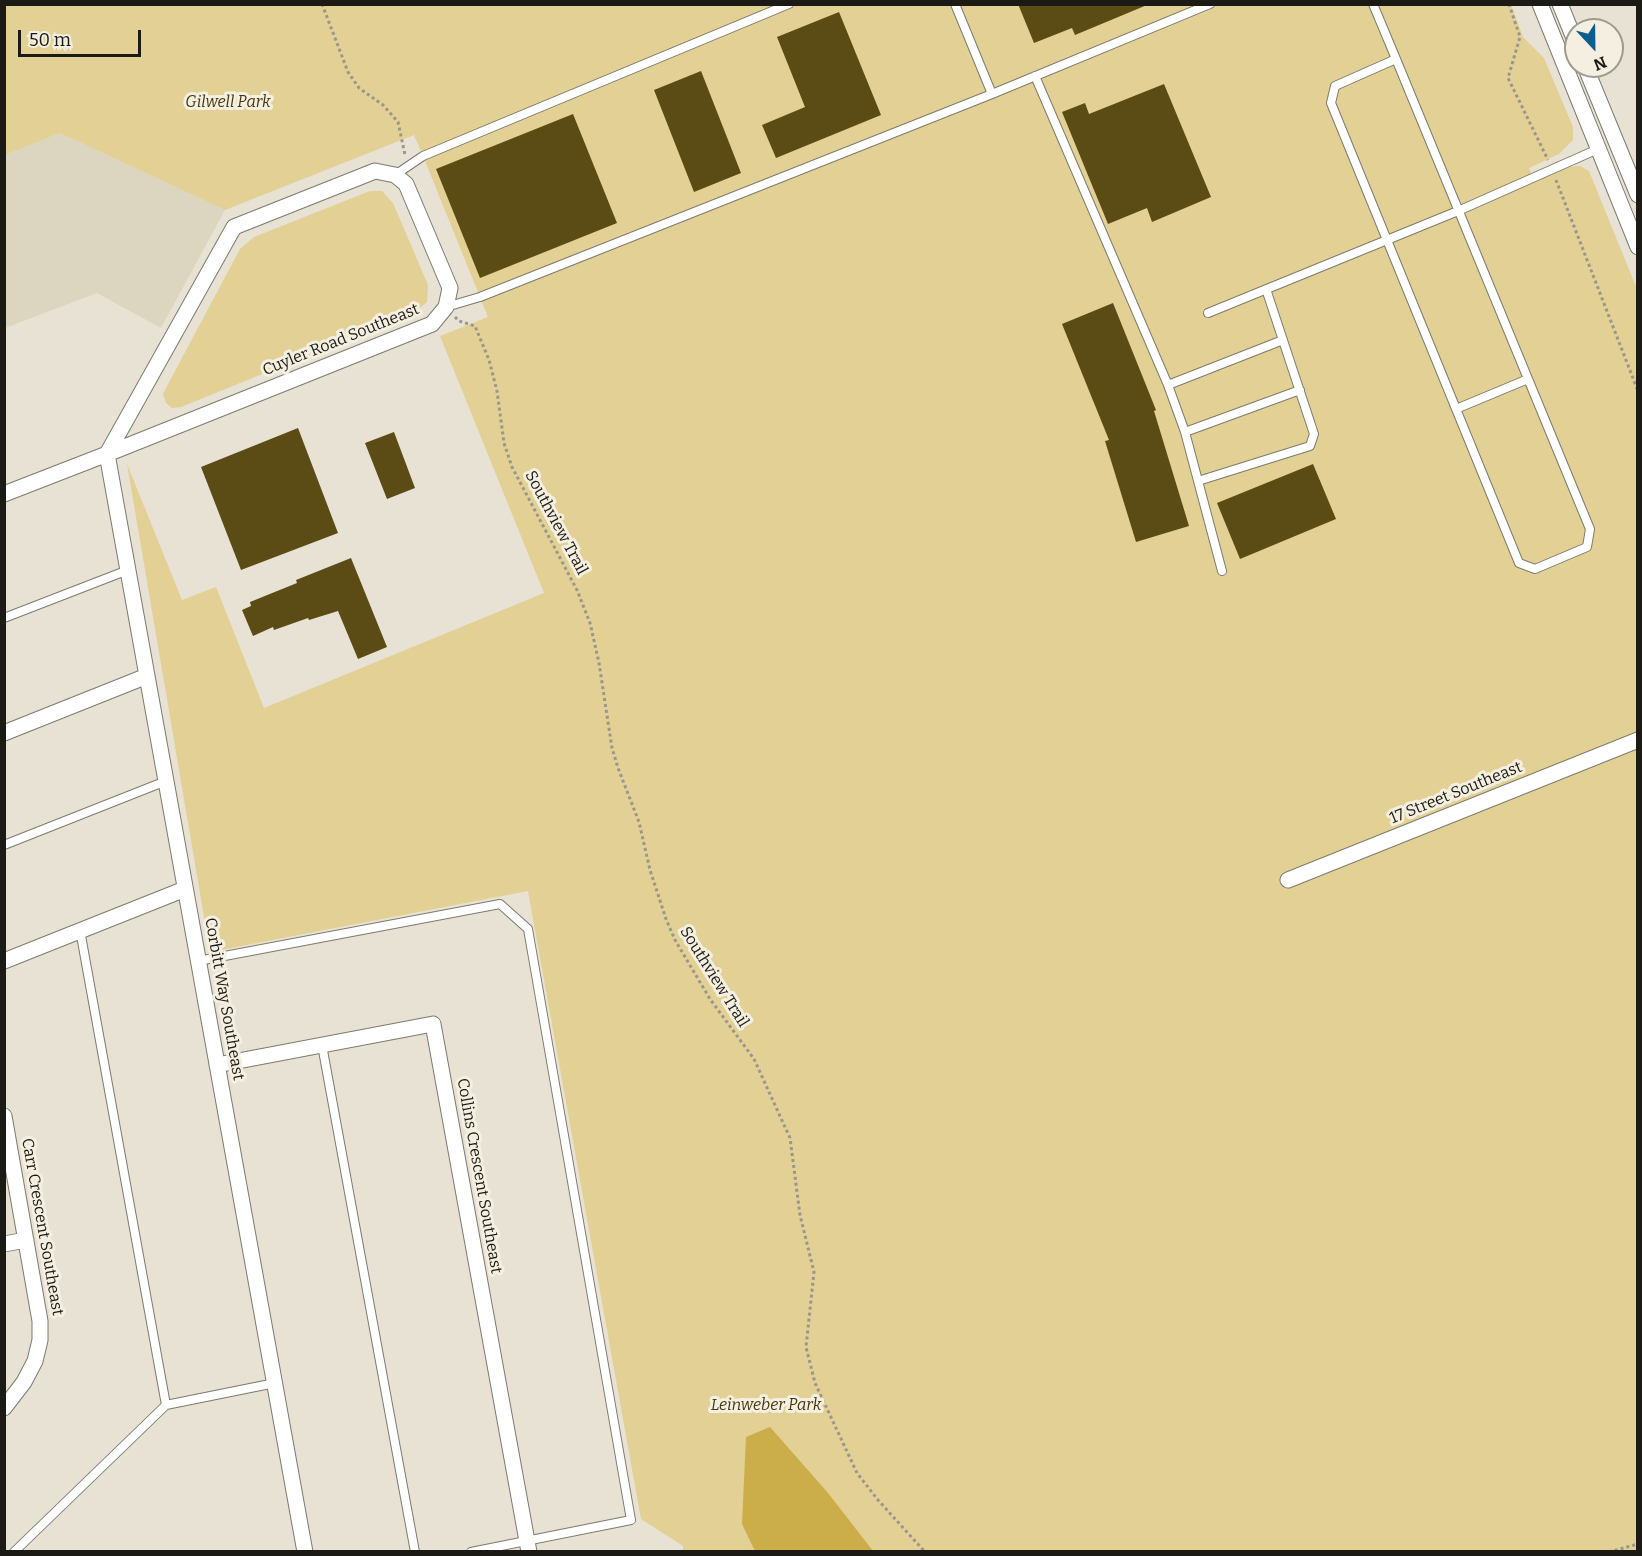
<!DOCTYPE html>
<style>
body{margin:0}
#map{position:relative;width:1642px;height:1556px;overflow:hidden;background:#e7e2d3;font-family:Bitter,serif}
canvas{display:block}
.frame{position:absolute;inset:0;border:6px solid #1b1a14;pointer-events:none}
.north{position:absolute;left:1564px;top:18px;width:60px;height:60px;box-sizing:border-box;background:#f4efe0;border:2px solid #9d9a8e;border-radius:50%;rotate:158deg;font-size:16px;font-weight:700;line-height:24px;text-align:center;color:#1b1a14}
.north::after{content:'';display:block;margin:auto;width:21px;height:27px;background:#0a5f90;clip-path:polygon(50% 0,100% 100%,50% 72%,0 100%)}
.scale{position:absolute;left:18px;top:30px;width:123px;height:27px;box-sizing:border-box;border:3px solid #1b1a14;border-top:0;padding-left:8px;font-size:18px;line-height:21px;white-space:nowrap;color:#1b1a14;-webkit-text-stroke:4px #f4efe0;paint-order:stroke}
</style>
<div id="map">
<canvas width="1642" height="1556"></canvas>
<div class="frame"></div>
<div class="north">N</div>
<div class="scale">50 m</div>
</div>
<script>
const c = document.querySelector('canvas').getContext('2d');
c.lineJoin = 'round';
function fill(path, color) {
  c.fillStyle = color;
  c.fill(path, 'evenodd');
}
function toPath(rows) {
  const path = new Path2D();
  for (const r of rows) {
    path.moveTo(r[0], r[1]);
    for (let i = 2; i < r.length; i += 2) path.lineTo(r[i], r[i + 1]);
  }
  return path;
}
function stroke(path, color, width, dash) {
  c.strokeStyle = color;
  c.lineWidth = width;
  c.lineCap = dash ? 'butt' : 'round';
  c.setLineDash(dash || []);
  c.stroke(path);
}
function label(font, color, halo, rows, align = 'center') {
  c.font = font + ' Bitter,serif';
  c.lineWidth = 6;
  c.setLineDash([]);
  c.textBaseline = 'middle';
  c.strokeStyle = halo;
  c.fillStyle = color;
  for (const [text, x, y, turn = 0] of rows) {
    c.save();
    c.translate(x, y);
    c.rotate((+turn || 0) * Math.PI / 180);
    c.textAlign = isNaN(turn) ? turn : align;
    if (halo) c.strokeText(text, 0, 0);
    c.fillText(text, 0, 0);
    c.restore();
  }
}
const built = toPath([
 [60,133,225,210,161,328,97,293,5,328,5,155]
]);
const green = toPath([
 [5,5,1511,5,1523,37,1544,58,1573,127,1573,140,1559,154,1529,168,1535,182,1568,167,1580,166,1589,171,1637,289,1637,1551,683,1552,683,1546,641,1519,528,891,210,952,127,464,182,600,216,587,264,708,544,593,440,336,488,317,423,156,414,135,225,210,60,133,5,155],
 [370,191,382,191,393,203,428,285,427,302,415,312,181,407,172,408,166,403,163,394,167,386,240,249,254,237]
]);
const water = toPath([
 [770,1427,828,1493,873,1551,755,1551,742,1524,746,1437]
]);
const building = toPath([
 [1018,4,1147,4,1147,5,1075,35,1072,28,1034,43],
 [839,12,881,115,776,158,762,125,805,107,777,37],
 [701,71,741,173,694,192,654,90],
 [1164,84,1211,197,1152,222,1147,208,1108,224,1062,112,1085,103,1089,114],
 [573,114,617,223,480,278,436,169],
 [1113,303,1156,410,1154,411,1189,526,1136,542,1105,441,1109,440,1062,324],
 [298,428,338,533,241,570,201,467],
 [394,432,415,488,387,499,365,443],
 [1313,464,1336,519,1240,559,1217,503],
 [351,558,387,647,358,659,338,611,309,620,308,618,274,630,273,627,253,636,242,610,251,606,250,602,297,583,296,580]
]);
const path = toPath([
 [322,4,348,72,359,88,383,105,398,122,405,155],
 [1509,4,1520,37,1508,78,1548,160],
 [1556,180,1638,391],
 [455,317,459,321,475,326,489,360,497,391,504,443,512,467,577,590,590,623,599,663,612,748,618,768,639,822,650,870,666,919,675,940,710,999,754,1059,790,1138,800,1215,814,1272,806,1347,815,1383,857,1473,878,1500,925,1552],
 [1609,1552,1638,1544]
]);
const service = toPath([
 [955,4,992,94],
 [1373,4,1396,59,1590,529,1587,547,1535,569,1519,563,1331,103,1335,86,1396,59],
 [1035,76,1168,385,1185,432,1222,571],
 [395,175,423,156,789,4],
 [446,307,480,297,992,94,1210,4],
 [1208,313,1458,211,1598,149],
 [1168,385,1283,340],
 [1456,409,1528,379],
 [1185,432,1300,390],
 [1198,481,1310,446,1314,434,1266,289],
 [4,618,128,570],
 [4,845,166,781],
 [80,930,166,1405],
 [198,961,500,904,528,929,631,1520,471,1552],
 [322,1045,415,1552],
 [14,1552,166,1405,275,1383]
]);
const minor = toPath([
 [1540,4,1638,247],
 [1560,4,1576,43],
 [1585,66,1638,195],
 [107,454,305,1552],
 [4,494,107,454,432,324,446,307,450,288,406,184,395,175,375,171,234,227,107,454],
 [4,733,147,676],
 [1288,880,1638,740],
 [4,961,185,889],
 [217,1065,433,1024,529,1552],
 [4,1116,40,1321,40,1340,35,1361,24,1382,4,1408],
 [4,1244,26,1240]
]);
const parkNames = [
 ["Gilwell Park",228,103],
 ["Leinweber Park",766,1406]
];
const streetNames = [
 ["Cuyler Road Southeast",341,340,-22],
 ["Southview Trail",556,523,62],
 ["17 Street Southeast",1456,793,-22],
 ["Southview Trail",714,977,58],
 ["Corbitt Way Southeast",224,999,80],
 ["Collins Crescent Southeast",479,1176,80],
 ["Carr Crescent Southeast",42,1227,80]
];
fill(built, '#dcd5c0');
fill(green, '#e2d094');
fill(water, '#cbad49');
fill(building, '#5b4b15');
stroke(service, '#7e7a6d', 10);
stroke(minor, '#7e7a6d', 17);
stroke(path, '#9a968b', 3, [3, 3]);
stroke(service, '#fff', 8);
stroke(minor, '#fff', 15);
label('italic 16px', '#44380c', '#f4efe0', parkNames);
label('16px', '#1b1a14', '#f4efe0', streetNames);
</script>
